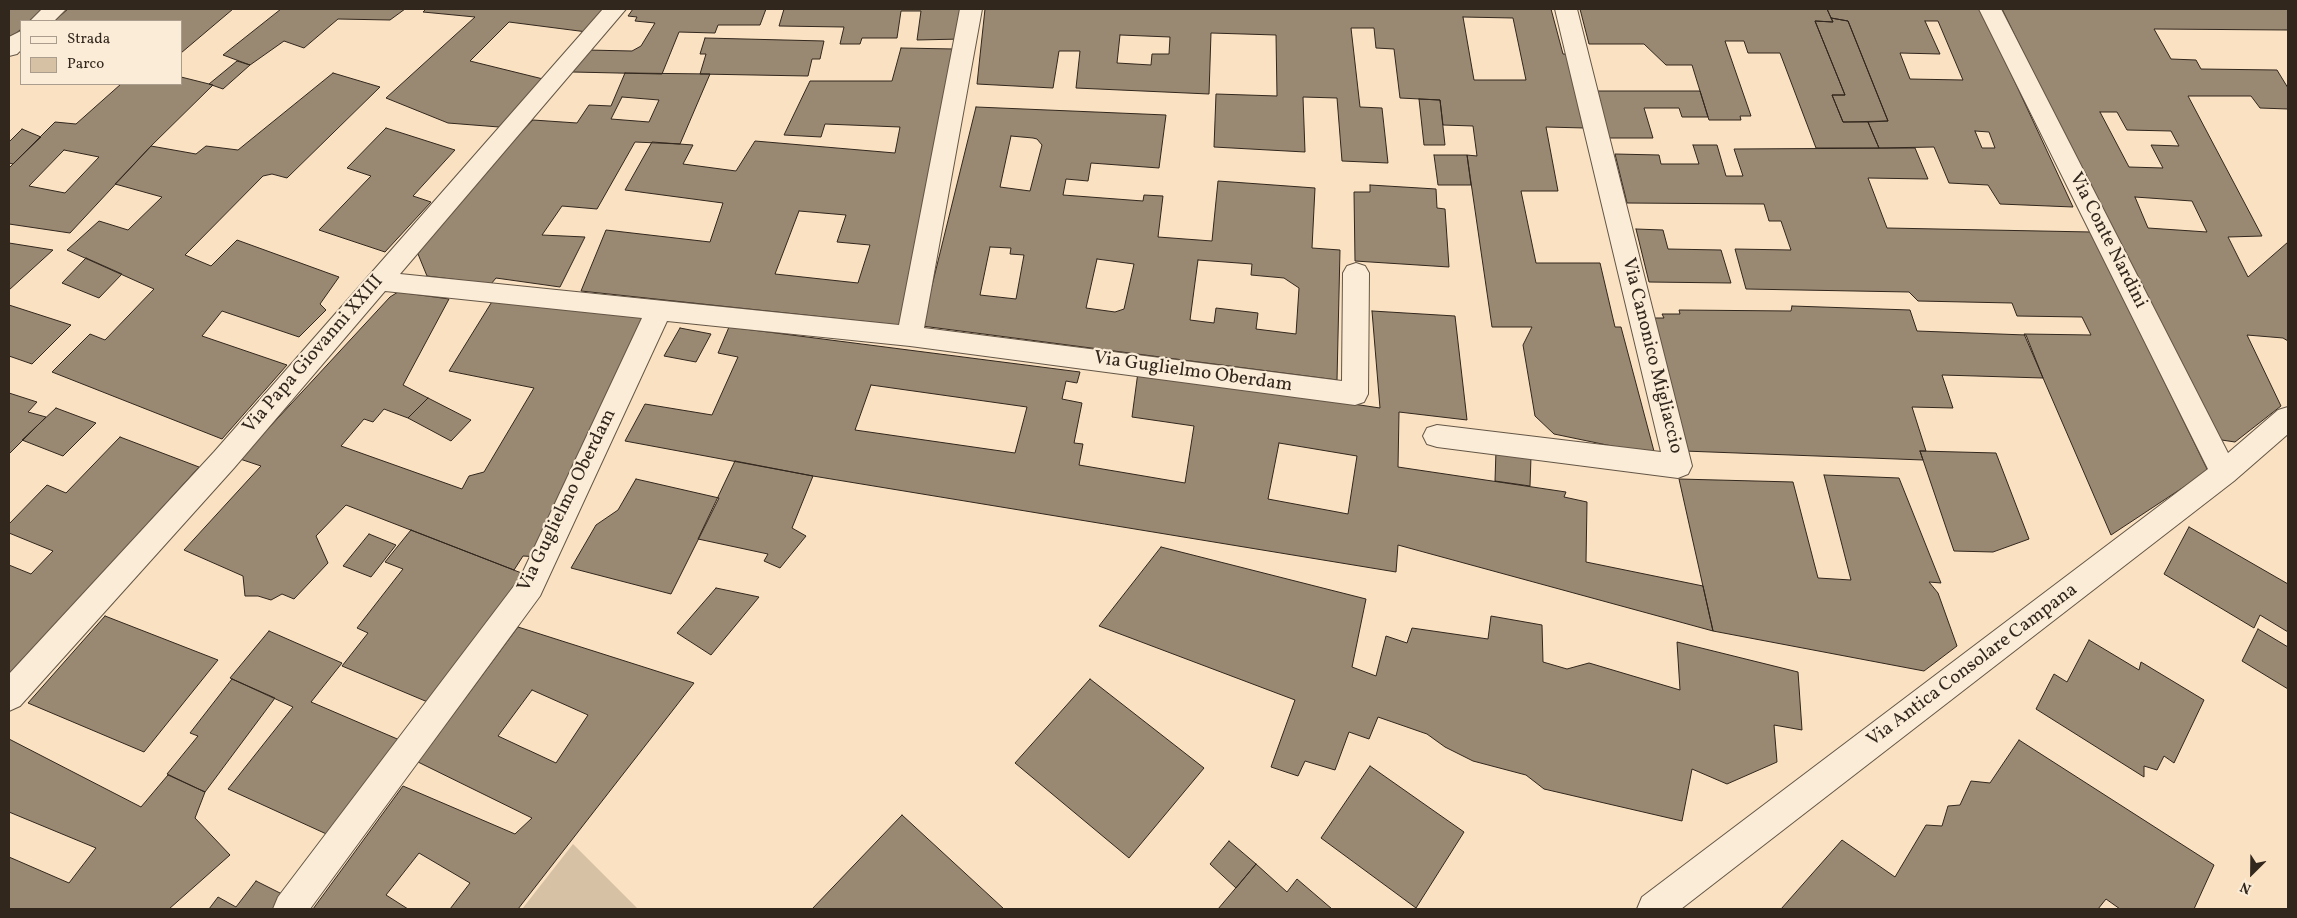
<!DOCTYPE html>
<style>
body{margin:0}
#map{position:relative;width:2297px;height:918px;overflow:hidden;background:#f9e1c1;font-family:Vollkorn,serif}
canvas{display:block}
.frame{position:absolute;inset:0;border:10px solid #32271d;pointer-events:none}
.legend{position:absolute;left:20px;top:20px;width:162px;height:65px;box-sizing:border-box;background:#fbecd7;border:1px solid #ab9d8d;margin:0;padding:6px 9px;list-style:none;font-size:15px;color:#32271d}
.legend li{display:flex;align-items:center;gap:10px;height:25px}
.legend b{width:25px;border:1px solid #ab9d8d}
.north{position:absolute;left:2227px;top:848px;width:50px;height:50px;-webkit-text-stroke:4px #fbecd7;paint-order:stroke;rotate:203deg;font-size:14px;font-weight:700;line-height:20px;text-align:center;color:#32271d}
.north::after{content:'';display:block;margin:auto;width:18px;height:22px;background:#32271d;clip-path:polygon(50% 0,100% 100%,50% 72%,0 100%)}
</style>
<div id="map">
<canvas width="2297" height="918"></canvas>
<div class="frame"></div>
<ul class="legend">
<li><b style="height:6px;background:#fbecd7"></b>Strada</li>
<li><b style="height:14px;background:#d7c1a5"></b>Parco</li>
</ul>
<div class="north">N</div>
</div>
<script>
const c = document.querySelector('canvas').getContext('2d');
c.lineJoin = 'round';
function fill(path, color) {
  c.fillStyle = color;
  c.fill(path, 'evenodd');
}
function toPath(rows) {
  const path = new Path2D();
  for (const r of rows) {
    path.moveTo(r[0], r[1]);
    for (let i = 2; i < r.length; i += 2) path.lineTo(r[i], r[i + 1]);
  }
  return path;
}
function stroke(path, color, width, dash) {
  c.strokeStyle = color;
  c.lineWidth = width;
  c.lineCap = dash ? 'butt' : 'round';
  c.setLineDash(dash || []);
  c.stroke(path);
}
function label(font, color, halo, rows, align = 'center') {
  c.font = font + ' Vollkorn,serif';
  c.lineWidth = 4.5;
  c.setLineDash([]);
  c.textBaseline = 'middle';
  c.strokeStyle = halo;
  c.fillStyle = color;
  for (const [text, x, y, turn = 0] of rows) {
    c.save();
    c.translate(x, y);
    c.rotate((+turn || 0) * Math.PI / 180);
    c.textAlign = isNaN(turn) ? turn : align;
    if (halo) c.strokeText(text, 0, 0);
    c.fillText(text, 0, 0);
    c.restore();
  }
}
const green = toPath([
 [573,844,638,909,522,909]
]);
const building = toPath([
 [9,9,44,9,30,21,21,21,21,29,9,40,9,9],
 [68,9,233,9,181,53,181,21,54,21,68,9],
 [281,9,405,9,390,20,338,19,304,48,284,41,250,65,223,55,281,9],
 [426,9,607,9,587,32,509,22,470,61,543,79,499,127,448,123,386,98,475,17,423,12,426,9],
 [633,9,766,9,760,25,718,25,715,33,679,32,662,74,573,72,587,50,632,51,641,46,655,23,635,21,637,17,628,16,633,9],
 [772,9,963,9,961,39,917,40,921,11,901,11,897,38,862,38,860,44,840,44,844,27,779,26,784,9,772,9],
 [985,9,1551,9,1563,54,1570,54,1585,128,1546,127,1558,191,1521,191,1536,263,1600,263,1615,327,1621,327,1655,455,1554,434,1535,416,1523,345,1532,327,1492,327,1467,155,1477,156,1473,126,1443,125,1440,100,1400,98,1394,49,1376,48,1374,28,1351,28,1360,107,1382,108,1388,163,1342,161,1337,98,1303,97,1305,152,1214,147,1216,94,1277,96,1276,35,1211,33,1209,94,1076,88,1080,51,1059,51,1053,88,977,84,985,9],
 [1463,17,1513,18,1526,80,1474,80,1463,17],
 [1120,35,1170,37,1169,54,1152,54,1151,65,1117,63,1120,35],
 [1580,9,1827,9,1833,22,1815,21,1845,95,1832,95,1843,122,1868,122,1879,148,1816,148,1780,53,1748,53,1744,41,1725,41,1751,116,1740,116,1741,120,1709,120,1692,65,1666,65,1644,44,1589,44,1580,9],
 [1827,9,1981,9,2073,207,2000,204,1988,185,1949,183,1934,147,1879,148,1868,122,1888,121,1848,21,1831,18,1827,9],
 [1925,21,1938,21,1963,80,1910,79,1900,53,1940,54,1925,21],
 [1975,131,1989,132,1995,148,1982,148,1975,131],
 [2002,9,2288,9,2288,30,2154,29,2171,59,2196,60,2201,69,2277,70,2288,88,2288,109,2260,108,2251,96,2188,96,2262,236,2228,237,2248,277,2288,242,2288,341,2283,338,2247,335,2281,406,2235,442,2215,439,2211,435,2002,9],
 [2100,112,2117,112,2127,130,2171,131,2179,146,2151,145,2163,168,2129,167,2100,112],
 [2135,197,2192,201,2207,232,2148,228,2135,197],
 [1831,18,1848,21,1888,121,1843,122,1832,95,1845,95,1815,21,1833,22,1831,18],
 [705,38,824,41,820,59,812,59,808,76,700,74,706,54,700,54,705,38],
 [901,48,954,49,907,326,581,291,606,230,710,242,723,203,625,190,652,142,693,145,683,164,736,171,755,141,895,153,900,127,825,124,821,137,784,135,810,81,892,81,901,48],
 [799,211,846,215,837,242,870,245,858,283,775,274,799,211],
 [237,61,250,65,223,89,209,84,237,61],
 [333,73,380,87,287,178,272,174,263,176,185,255,211,266,237,240,339,277,320,304,326,310,299,337,222,311,202,336,287,365,222,439,52,372,90,334,105,340,154,289,67,250,99,221,128,230,162,197,115,184,151,146,196,154,206,146,238,150,333,73],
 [625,73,710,74,680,144,635,142,597,209,562,206,542,235,585,237,560,287,496,278,491,284,427,276,418,254,456,200,533,120,577,123,589,105,611,106,625,73],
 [622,97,659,100,649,122,611,119,622,97],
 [181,77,213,85,151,146,70,233,9,224,9,168,55,122,76,124,121,84,181,84,181,77],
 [64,150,99,157,65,193,29,186,64,150],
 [1596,91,1700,91,1708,117,1682,117,1679,108,1644,108,1653,138,1609,138,1596,91],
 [1419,99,1440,100,1445,145,1424,145,1419,99],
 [976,107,1166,115,1159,168,1091,163,1088,181,1066,179,1063,195,1143,201,1144,195,1163,196,1158,237,1212,241,1218,181,1315,188,1312,248,1340,250,1337,380,922,326,976,107],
 [1011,136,1033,138,1037,139,1042,145,1030,191,1000,187,1011,136],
 [990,247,1011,248,1010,254,1024,255,1016,299,980,295,990,247],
 [1097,259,1134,264,1124,309,1115,312,1086,308,1097,259],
 [1198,260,1252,264,1251,275,1284,278,1299,288,1296,334,1256,329,1258,313,1216,308,1214,323,1190,320,1198,260],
 [386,128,455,150,413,196,431,202,385,252,319,230,371,176,347,168,386,128],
 [22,129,41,137,13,164,9,163,9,142,22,129],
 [1693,145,1717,145,1726,176,1743,176,1734,149,1915,148,1928,179,1868,178,1887,228,2091,232,2208,471,2111,535,2024,334,2091,335,2082,317,2017,316,2012,303,1918,301,1909,292,1746,289,1735,249,1791,250,1781,221,1769,221,1764,204,1627,203,1615,154,1659,155,1661,164,1699,164,1693,145],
 [1434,155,1467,155,1471,185,1438,185,1434,155],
 [1370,185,1436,189,1437,208,1445,209,1449,267,1355,261,1354,192,1370,192,1370,185],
 [1636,229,1663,230,1668,249,1721,250,1731,283,1649,282,1636,229],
 [9,243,53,250,9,290,9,243],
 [86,258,122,274,99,298,62,283,86,258],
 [398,292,449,299,403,385,428,398,408,418,384,409,373,422,364,419,341,446,462,489,469,476,484,472,534,388,449,371,493,300,650,316,541,557,523,556,514,570,346,505,316,536,328,563,294,599,282,594,271,600,258,596,245,596,243,576,184,550,261,466,240,459,390,297,398,292],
 [9,305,71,325,32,364,9,356,9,305],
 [1792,306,1910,310,1917,331,2026,335,2043,378,1942,375,1953,408,1912,407,1926,451,1920,451,1923,460,1684,451,1653,318,1664,318,1662,314,1680,314,1679,310,1791,311,1792,306],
 [1372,311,1455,316,1467,420,1399,412,1398,467,1566,492,1564,497,1587,502,1586,562,1703,586,1713,631,1398,545,1396,572,813,476,625,441,645,404,712,415,738,357,718,353,729,327,1080,372,1077,383,1066,381,1062,399,1082,403,1074,443,1083,444,1079,465,1185,483,1194,426,1132,417,1138,372,1380,408,1372,311],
 [871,385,1027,407,1015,453,855,430,871,385],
 [1279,443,1357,456,1348,514,1268,499,1279,443],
 [680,328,711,334,696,362,664,356,680,328],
 [9,393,37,402,28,412,46,417,9,454,9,393],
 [428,398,471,420,451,441,408,418,428,398],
 [56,408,96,423,63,456,22,440,56,408],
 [120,437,199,467,9,676,9,565,31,574,53,551,9,533,9,524,47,485,66,493,120,437],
 [1496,451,1531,457,1530,486,1495,481,1496,451],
 [1920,451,1996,453,2029,539,1993,552,1954,551,1920,451],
 [735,461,813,476,792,528,806,536,780,568,764,561,768,554,698,539,735,461],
 [1824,475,1899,478,1941,583,1929,582,1938,593,1957,646,1924,671,1713,631,1679,479,1793,482,1818,578,1851,580,1824,475],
 [636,479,719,498,671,594,571,568,596,525,618,510,636,479],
 [2189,527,2288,584,2288,632,2260,615,2254,628,2164,574,2189,527],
 [411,530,524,574,430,703,342,666,368,633,357,628,403,569,385,562,411,530],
 [369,534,396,545,371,577,343,566,369,534],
 [1161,547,1366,599,1352,667,1376,676,1386,636,1407,643,1412,628,1488,639,1491,616,1542,625,1543,662,1567,669,1589,663,1680,690,1677,642,1798,672,1802,730,1774,725,1777,762,1727,784,1692,769,1682,821,1544,789,1526,775,1473,761,1445,747,1427,734,1378,717,1369,739,1349,732,1335,770,1305,761,1298,776,1271,767,1295,700,1099,626,1161,547],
 [716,588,759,597,711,655,677,633,716,588],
 [105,616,218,660,144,752,28,703,105,616],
 [518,627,694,683,518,909,450,909,470,883,419,853,386,895,408,909,313,909,403,786,515,834,532,818,418,762,518,627],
 [532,690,588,715,556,763,498,736,532,690],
 [2258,629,2288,647,2288,689,2242,661,2258,629],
 [269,631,342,663,311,702,402,741,333,837,228,789,293,707,230,678,269,631],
 [2089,640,2139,670,2141,662,2204,700,2174,763,2164,756,2157,770,2144,766,2144,777,2036,709,2054,674,2067,682,2089,640],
 [232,679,275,698,205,792,167,774,198,736,190,733,232,679],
 [1090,679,1204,768,1129,858,1015,763,1090,679],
 [9,739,141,807,168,775,205,792,195,818,230,855,169,909,9,909,9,857,69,883,96,848,9,812,9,739],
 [2019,740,2214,865,2194,909,2120,909,2106,899,2098,909,1781,909,1842,840,1895,877,1926,825,1942,826,1948,806,1960,805,1971,781,1990,783,2019,740],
 [1370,766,1464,832,1416,908,1321,838,1370,766],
 [902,815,1004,909,812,909,902,815],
 [1229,841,1256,864,1236,888,1210,864,1229,841],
 [1256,864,1287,892,1297,879,1332,909,1218,909,1256,864],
 [256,881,292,899,284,909,209,909,218,897,236,907,256,881]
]);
const street = toPath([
 [42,9,66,9,54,21,30,21,42,9],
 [603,9,626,9,400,274,899,325,960,9,982,9,924,328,1342,381,1343,273,1347,266,1356,263,1365,266,1369,273,1368,394,1364,402,1355,405,910,346,667,321,540,596,310,909,273,909,278,897,520,578,642,318,385,291,234,468,20,706,9,711,9,674,214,452,603,9],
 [1555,9,1577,9,1692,466,1688,474,1678,478,1437,447,1427,444,1423,436,1427,428,1437,425,1661,452,1555,9],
 [1979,9,2001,9,2228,453,2278,410,2288,407,2288,434,2234,481,1681,909,1637,909,1642,897,2208,469,1979,9],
 [21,31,21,50,17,54,9,56,9,37,21,31]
]);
const streetNames = [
 ["Via Conte Nardini",2107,241,63],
 ["Via Papa Giovanni XXIII",314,355,-49],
 ["Via Canonico Migliaccio",1651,356,76],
 ["Via Guglielmo Oberdam",1193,373,8],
 ["Via Guglielmo Oberdam",568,501,-64],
 ["Via Antica Consolare Campana",1973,666,-37]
];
fill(green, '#d7c1a5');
fill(building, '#998872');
stroke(building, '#32271d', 1);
stroke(street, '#645646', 2);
fill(street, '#fbecd7');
label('19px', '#32271d', '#fbecd7', streetNames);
</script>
